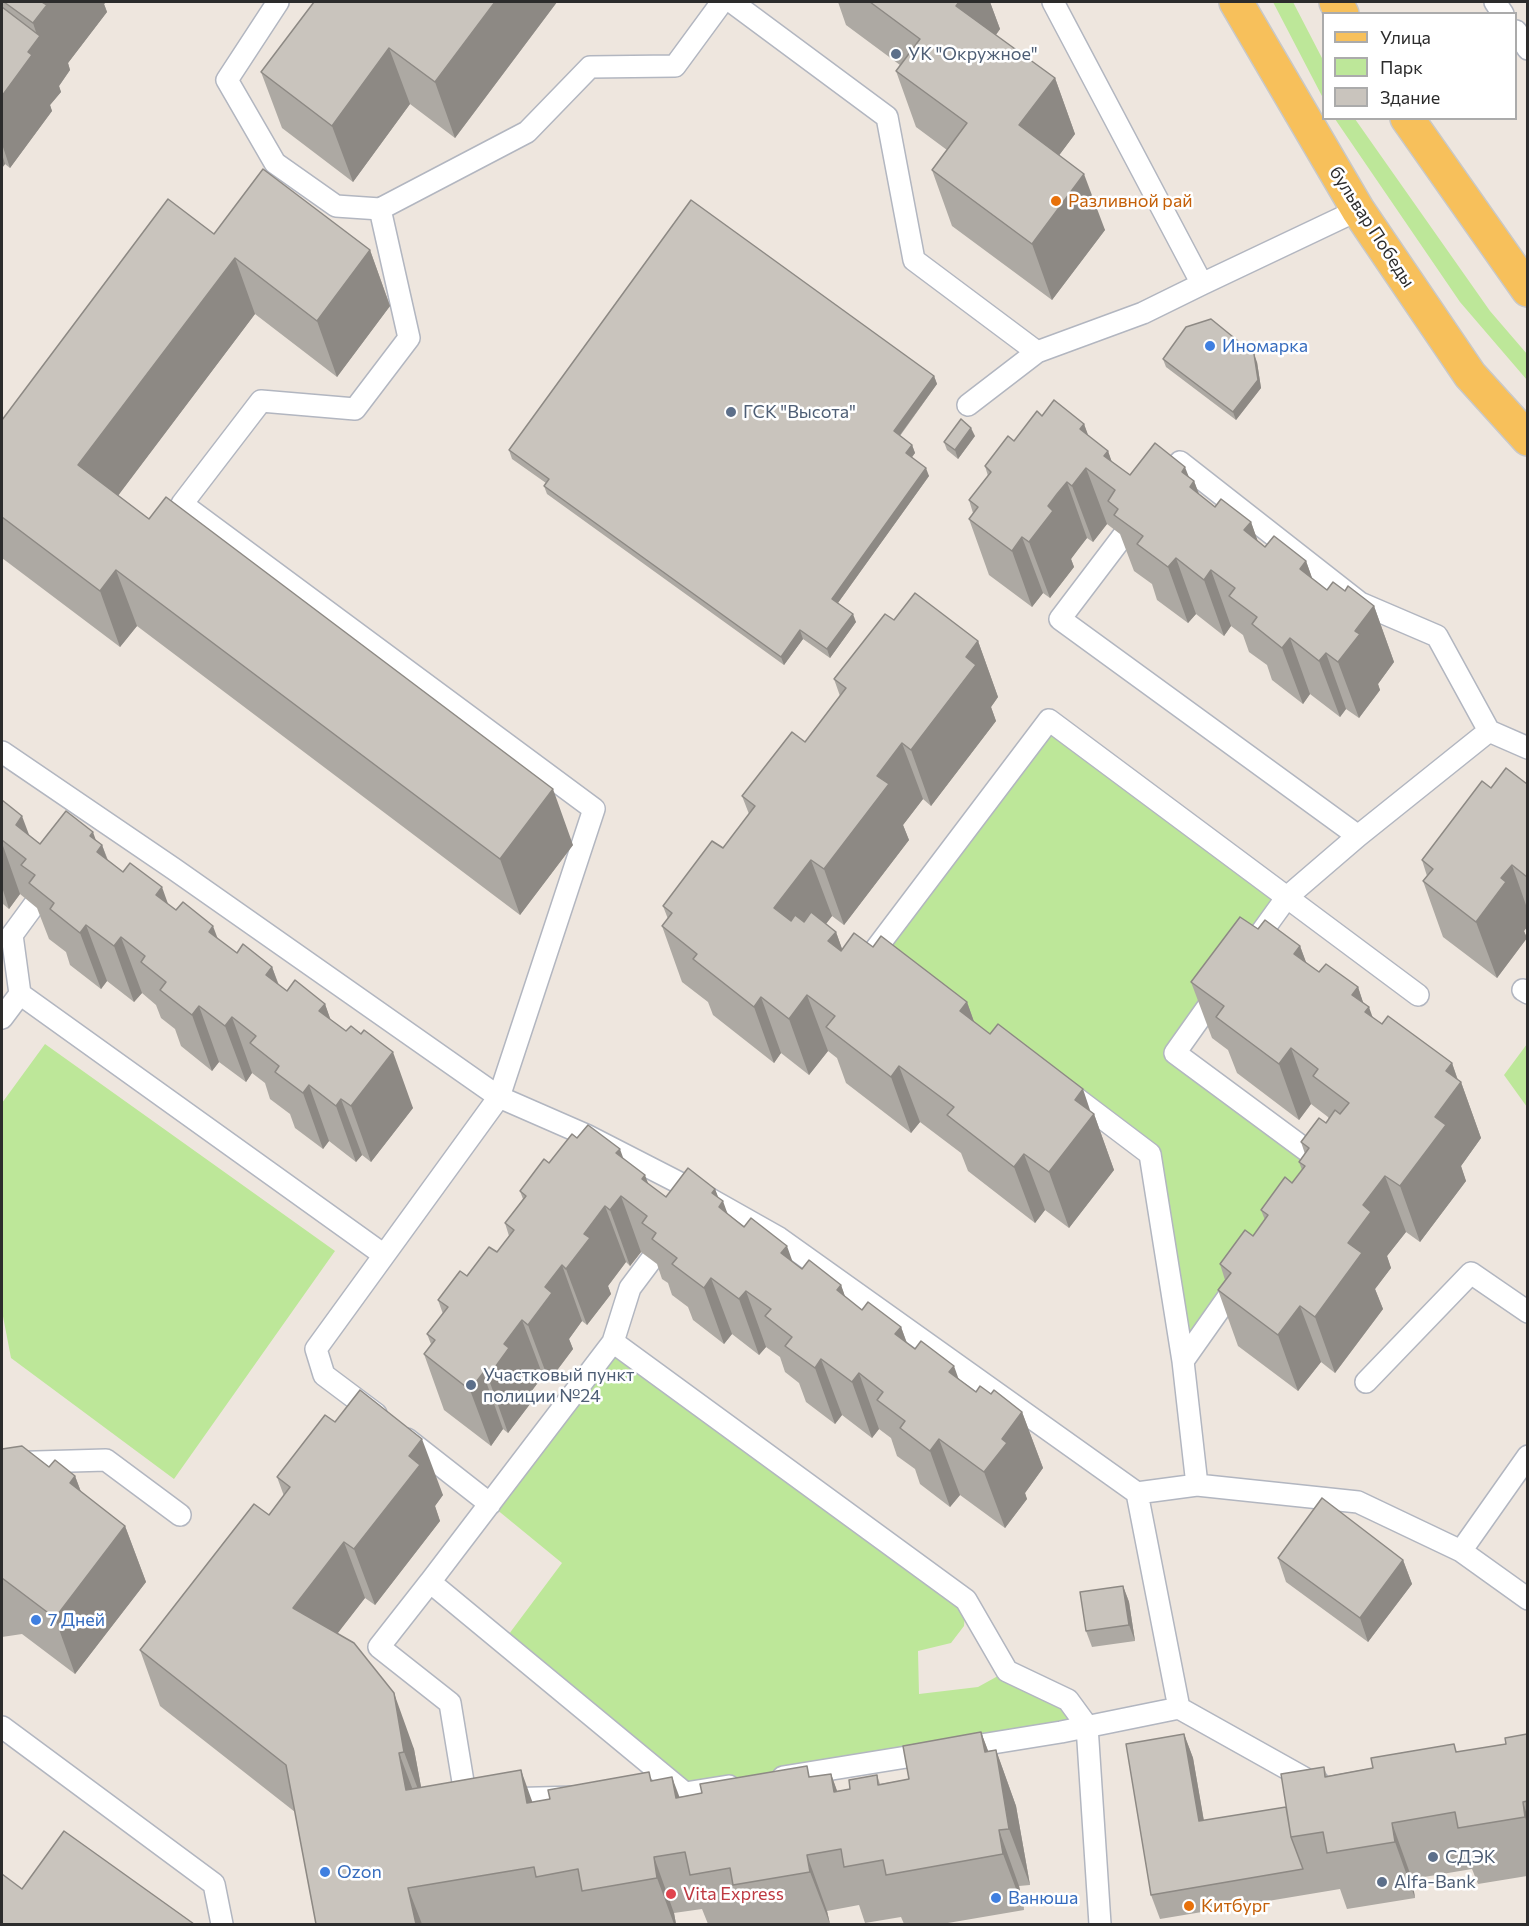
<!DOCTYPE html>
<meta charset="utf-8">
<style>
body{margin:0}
#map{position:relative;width:1529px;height:1926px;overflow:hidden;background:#eee6de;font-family:Commissioner,sans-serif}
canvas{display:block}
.frame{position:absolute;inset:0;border:3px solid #2c2c2c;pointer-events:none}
.legend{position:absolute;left:1322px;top:12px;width:195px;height:108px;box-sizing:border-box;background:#fff;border:2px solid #ababab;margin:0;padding:8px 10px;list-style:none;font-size:18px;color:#2c2c2c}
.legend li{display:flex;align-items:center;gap:12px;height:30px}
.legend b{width:30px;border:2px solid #ababab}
</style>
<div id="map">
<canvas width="1529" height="1926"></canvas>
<div class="frame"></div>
<ul class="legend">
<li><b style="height:8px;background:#f7c05b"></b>Улица</li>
<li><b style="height:16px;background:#bde799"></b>Парк</li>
<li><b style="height:16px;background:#c9c4bd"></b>Здание</li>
</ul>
</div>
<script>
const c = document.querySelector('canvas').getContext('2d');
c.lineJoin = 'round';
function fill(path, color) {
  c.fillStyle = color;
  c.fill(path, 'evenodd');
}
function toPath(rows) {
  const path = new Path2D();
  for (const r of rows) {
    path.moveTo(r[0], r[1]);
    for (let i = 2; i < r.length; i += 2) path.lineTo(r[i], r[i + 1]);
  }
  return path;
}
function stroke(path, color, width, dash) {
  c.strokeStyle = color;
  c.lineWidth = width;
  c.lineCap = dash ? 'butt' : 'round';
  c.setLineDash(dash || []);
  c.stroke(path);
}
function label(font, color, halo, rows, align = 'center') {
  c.font = font + ' Commissioner,sans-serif';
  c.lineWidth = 5;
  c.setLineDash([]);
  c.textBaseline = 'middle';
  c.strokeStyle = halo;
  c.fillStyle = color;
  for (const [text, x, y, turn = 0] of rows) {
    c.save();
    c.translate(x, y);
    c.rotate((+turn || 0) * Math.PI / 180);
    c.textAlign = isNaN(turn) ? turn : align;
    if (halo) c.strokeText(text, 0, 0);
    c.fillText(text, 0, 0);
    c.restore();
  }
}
const green = toPath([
 [1273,2,1293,2,1323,60,1323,98],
 [1335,119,1355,119,1490,311,1527,354,1527,380,1460,302],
 [1049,720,1287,897,1175,1053,1326,1165,1183,1361,1150,1154,875,950],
 [45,1044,335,1251,174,1479,11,1358,2,1311,2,1103],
 [1527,1044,1527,1107,1504,1075],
 [613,1342,966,1600,964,1626,951,1643,918,1651,919,1694,978,1687,1007,1671,1087,1726,685,1793,503,1642,562,1563,490,1504]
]);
const lane = toPath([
 [278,2,227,80,275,163,336,206,380,209,527,132,590,67,675,66,722,2],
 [732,2,887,117,914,260,1037,352,1143,313,1202,284,1358,210],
 [1053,2,1202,284],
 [1495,2,1503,14],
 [1516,31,1528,49],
 [968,405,1037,352],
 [1161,486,1180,462,1360,603,1437,636,1489,731,1528,748],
 [1123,536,1060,619,1358,836],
 [2,752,174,869,499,1097,586,1135,701,1194,779,1238,1137,1493,1179,1708],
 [1253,944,1287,897,1358,836,1489,731],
 [886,958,875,950,1049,720,1418,995],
 [1523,990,1528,993],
 [1219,991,1175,1053,1325,1164],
 [20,994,12,935,34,905],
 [2,1018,20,994,384,1255],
 [1068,1092,1150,1154,1183,1361,1197,1485],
 [651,1260,630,1288,613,1342,430,1582,685,1793,729,1786],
 [613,1342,966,1600,1007,1671,1068,1700,1087,1726,1100,1924],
 [1183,1361,1238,1283],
 [1366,1382,1471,1273,1528,1312],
 [376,1414,324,1375,316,1349,499,1097,594,809,182,504,261,401,355,409,409,338,380,209],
 [407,1439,490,1504],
 [2,1463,106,1460,180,1515],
 [1137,1493,1197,1485,1358,1502,1461,1551,1528,1456],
 [1461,1551,1528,1599],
 [430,1582,379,1647,450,1703,466,1800,576,1797],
 [2,1727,214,1884,222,1924],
 [783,1777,1061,1732,1179,1708,1313,1783,1318,1782]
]);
const primary = toPath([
 [1236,2,1358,210,1470,375,1528,439],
 [1336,2,1342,14],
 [1407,118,1528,290]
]);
const wall = toPath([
 [2,2,106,2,104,4,107,12,68,63,70,70,59,86,61,92,50,105,52,111,10,168,5,164,2,168],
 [557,2,455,138,410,104,353,182,282,128,261,72],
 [838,2,990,2,1000,29,996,35,1055,78,1075,134,1059,155,1105,230,1052,300,952,226,932,170,947,150,916,127,896,71,900,65,846,25],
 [214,234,370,250,390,306,337,377,255,314,118,495,573,845,520,915,137,626,120,647,2,558,2,420],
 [1163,359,1257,362,1261,388,1236,420,1166,367],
 [934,376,937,384,900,436,912,445,915,453,912,457,929,476,838,603,856,622,830,658,803,639,784,665,547,494,544,486,546,483,512,459,509,450],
 [1042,416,1084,424,1088,436,1108,451,1111,461,1130,475,1189,477,1194,481,1199,494,1215,507,1251,522,1257,540,1265,547,1306,561,1312,578,1327,590,1345,591,1374,606,1394,662,1378,684,1380,690,1359,718,1346,709,1340,717,1310,694,1303,704,1272,680,1267,665,1249,652,1243,635,1231,626,1224,636,1196,614,1188,623,1157,600,1152,584,1134,571,1120,534,1107,524,1093,542,1087,538,1077,550,1071,559,1074,567,1050,598,1043,593,1032,607,989,575,969,519,973,513,969,500,988,476,985,466],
 [975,436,958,459,947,450,944,442],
 [894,620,978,641,998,697,991,707,996,721,931,806,923,799,903,825,909,840,844,925,832,916,826,924,836,932,842,949,873,947,967,1002,974,1022,1094,1114,1114,1170,1069,1228,1045,1210,1035,1223,968,1171,961,1153,920,1122,911,1133,846,1083,837,1058,828,1051,809,1075,781,1053,774,1063,713,1015,708,1002,682,982,662,926,668,919,663,906,723,848,749,814,742,796,805,742,840,696,834,679],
 [1527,784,1527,927,1524,931,1527,938,1497,978,1443,937,1423,881,1427,876,1422,860,1491,788],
 [2,800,29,835,40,844,96,840,102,845,108,860,123,872,176,910,218,939,237,953,272,967,279,985,287,991,325,1004,330,1019,413,1108,371,1162,362,1155,356,1162,329,1141,323,1149,295,1128,290,1114,270,1099,265,1083,252,1073,246,1082,219,1062,212,1071,181,1046,175,1029,161,1018,156,1005,142,993,134,1002,107,981,101,989,70,965,66,952,49,939,37,908,20,894,9,909,3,904,2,907],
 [1258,929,1300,946,1306,963,1319,972,1358,987,1363,1003,1373,1018,1382,1024,1452,1063,1458,1080,1461,1082,1481,1138,1461,1166,1466,1181,1420,1242,1406,1232,1387,1256,1391,1268,1375,1289,1383,1309,1335,1373,1321,1362,1298,1391,1238,1346,1218,1290,1225,1280,1220,1264,1253,1236,1265,1220,1261,1210,1292,1183,1302,1170,1299,1162,1305,1154,1301,1142,1326,1123,1329,1119,1328,1117,1311,1104,1299,1120,1237,1073,1228,1050,1212,1038,1191,982],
 [577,1138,623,1158,648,1184,666,1197,715,1189,718,1198,728,1214,802,1269,841,1285,845,1297,862,1310,901,1327,907,1343,976,1392,991,1394,1022,1412,1043,1468,1025,1493,1027,1499,1005,1528,960,1495,950,1507,920,1484,915,1469,897,1456,891,1438,879,1429,872,1438,842,1415,835,1424,806,1402,799,1383,785,1372,780,1357,766,1347,759,1355,732,1334,724,1344,693,1320,688,1307,672,1295,668,1283,662,1279,657,1264,641,1252,630,1266,626,1262,608,1286,611,1294,587,1325,582,1321,569,1339,573,1349,549,1381,543,1376,527,1397,530,1404,508,1433,503,1429,491,1446,444,1410,424,1354,431,1344,427,1334,443,1314,438,1300,497,1252,509,1236,505,1223,523,1199,520,1191],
 [335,1422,443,1495,435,1506,440,1521,375,1605,365,1598,337,1633,414,1749,421,1787,533,1802,652,1781,679,1797,831,1774,837,1791,850,1789,877,1775,880,1784,909,1779,981,1732,988,1751,996,1750,1016,1806,1030,1885,1019,1886,1024,1910,942,1924,904,1924,901,1917,865,1923,859,1905,827,1911,830,1924,708,1924,702,1909,674,1913,676,1924,553,1924,553,1923,546,1924,316,1924,295,1812,160,1706,140,1650,269,1515,284,1496,277,1477],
 [2,1449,75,1476,81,1492,125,1526,146,1582,75,1674,22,1634,2,1637],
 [1278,1558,1403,1560,1412,1584,1368,1642,1286,1582],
 [1123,1586,1129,1602,1135,1641,1092,1647,1086,1631],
 [1184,1734,1193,1758,1204,1821,1286,1807,1324,1767,1327,1776,1506,1744,1527,1734,1527,1876,1478,1884,1472,1869,1412,1879,1415,1898,1347,1909,1340,1889,1160,1919,1151,1895]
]);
const shadedWall = toPath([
 [42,2,106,2,104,4,107,12,68,63,70,70,59,86,61,92,50,105,52,111,10,168,2,144,2,96,28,52,38,38,33,23],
 [495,2,557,2,455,138,435,82],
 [959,2,990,2,1000,29,976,62,956,6],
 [389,48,410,104,353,182,332,126],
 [1055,78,1075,134,1040,181,1019,125],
 [2,154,5,164,2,168],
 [1084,174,1105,230,1052,300,1032,244],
 [370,250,390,306,337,377,317,321],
 [235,258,255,314,99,521,78,465],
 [1254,354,1257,362,1261,388,1236,420,1233,412],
 [934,376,937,384,897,439,894,431],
 [1084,424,1105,480,1080,429],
 [971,428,975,436,958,459,955,450],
 [912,445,915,453,909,461,906,453],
 [1108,451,1128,507,1104,456],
 [1185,467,1192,485,1194,481,1215,537,1182,472],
 [926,468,929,476,835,607,832,599],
 [1086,468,1107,524,1093,542,1072,486],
 [1067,482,1087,538,1071,559,1074,567,1050,598,1029,542,1048,506],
 [1251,522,1271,578,1244,530],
 [1022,537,1043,593,1032,607,1012,551],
 [1176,558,1196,614,1188,623,1168,567],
 [1306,561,1326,617,1300,569],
 [116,570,137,626,120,647,100,591],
 [1211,570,1231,626,1224,636,1204,580],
 [1374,606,1394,662,1378,684,1380,690,1359,718,1338,662,1355,631],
 [853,614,856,622,830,658,827,649],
 [800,630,803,639,784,665,781,657],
 [1290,638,1310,694,1303,704,1282,648],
 [978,641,998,697,991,707,996,721,931,806,911,750,966,657],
 [1326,653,1346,709,1340,717,1319,661],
 [902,743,923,799,903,825,909,840,844,925,824,869,877,776],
 [553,789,573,845,520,915,500,859],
 [22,816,43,872,16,825],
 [93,832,99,849,102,845,122,901,117,908,90,836],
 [2,843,20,894,9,909,2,887],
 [811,860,832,916,795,964,774,908],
 [1512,865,1527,908,1527,927,1524,931,1527,938,1497,978,1476,922,1501,878],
 [162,887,182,943,156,895],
 [86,925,107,981,101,989,80,933],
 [213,926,234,982,209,932],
 [836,932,856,988,828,941],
 [121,937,142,993,134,1002,114,946],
 [1300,946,1321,1002,1294,954],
 [272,967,292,1023,266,975],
 [1358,987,1366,1011,1369,1007,1389,1063,1352,995],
 [807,995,828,1051,809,1075,789,1019],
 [761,997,781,1053,774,1063,754,1007],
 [967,1002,987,1058,960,1011],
 [325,1004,345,1060,319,1011],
 [199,1006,219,1062,212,1071,192,1015],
 [232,1017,252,1073,246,1082,225,1026],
 [1291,1048,1311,1104,1299,1120,1279,1064],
 [393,1052,413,1108,371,1162,351,1106],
 [1452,1063,1459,1084,1461,1082,1481,1138,1461,1166,1466,1181,1420,1242,1400,1186,1435,1117,1446,1071],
 [899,1066,920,1122,911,1133,891,1077],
 [309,1085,329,1141,323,1149,303,1093],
 [1083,1089,1092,1116,1094,1114,1114,1170,1069,1228,1049,1172,1075,1100],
 [341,1099,362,1155,356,1162,336,1106],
 [620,1149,640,1205,637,1209,616,1153],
 [1024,1154,1045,1210,1035,1223,1014,1167],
 [645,1175,666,1231,642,1179],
 [1385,1176,1406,1232,1387,1256,1391,1268,1375,1289,1383,1309,1335,1373,1315,1317,1363,1205],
 [715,1189,721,1204,723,1201,743,1257,712,1193],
 [621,1196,641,1252,630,1266,610,1210],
 [605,1206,626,1262,608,1286,611,1294,587,1325,566,1269,584,1234],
 [787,1246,807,1302,781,1253],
 [562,1265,582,1321,569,1339,573,1349,549,1381,528,1325,545,1287],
 [711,1278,732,1334,724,1344,704,1288],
 [841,1285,861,1341,837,1290],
 [746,1291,766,1347,759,1355,739,1299],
 [1300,1306,1321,1362,1298,1391,1278,1335],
 [522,1320,543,1376,527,1397,530,1404,508,1433,488,1377,504,1344],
 [901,1327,921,1383,895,1334],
 [821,1359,842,1415,835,1424,815,1368],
 [954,1366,974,1422,949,1372],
 [483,1373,503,1429,491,1446,470,1390],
 [859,1373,879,1429,872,1438,852,1382],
 [1022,1412,1043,1468,1025,1493,1027,1499,1005,1528,984,1472,1002,1439],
 [422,1439,443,1495,435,1506,440,1521,375,1605,354,1549,409,1456],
 [939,1439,960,1495,950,1507,930,1451],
 [75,1476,96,1532,70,1483],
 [125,1526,146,1582,75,1674,55,1618],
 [344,1542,365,1598,314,1664,293,1608],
 [1403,1560,1412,1584,1368,1642,1360,1618],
 [1123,1586,1129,1602,1135,1641,1129,1625],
 [394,1693,414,1749,425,1808,404,1752],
 [981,1732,1002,1788,985,1752],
 [1184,1734,1193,1758,1208,1845,1199,1821],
 [996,1750,1016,1806,1030,1885,1009,1829],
 [399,1753,420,1809,406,1790],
 [521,1770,541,1826,527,1803],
 [831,1774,851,1830,834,1792],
 [672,1777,693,1833,676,1798],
 [1523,1802,1527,1815,1527,1823,1525,1817],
 [1392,1823,1412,1879,1415,1898,1395,1842],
 [999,1830,1019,1886,1024,1910,1003,1854],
 [807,1855,827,1911,830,1924,810,1872],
 [654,1857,674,1913,676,1924,674,1924,657,1878],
 [408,1888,422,1924,416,1924]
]);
const building = toPath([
 [4,2,42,2,47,5,33,23,4,2],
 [314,2,495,2,435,82,389,48,332,126,261,72,314,2],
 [870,2,959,2,956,6,1055,78,1019,125,1084,174,1032,244,932,170,967,123,896,71,920,39,870,2],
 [2,7,40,36,28,52,32,55,2,96,2,7],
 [263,169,370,250,317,321,235,258,78,465,149,519,166,497,553,789,500,859,116,570,100,591,2,517,2,420,168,199,214,234,263,169],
 [691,200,934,376,894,431,912,445,906,453,926,468,832,599,853,614,827,649,800,630,781,657,544,486,549,479,509,450,691,200],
 [1211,319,1254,354,1258,380,1233,412,1163,359,1186,327,1211,319],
 [1054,400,1084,424,1080,429,1108,451,1104,456,1130,475,1155,443,1185,467,1182,472,1194,481,1190,487,1215,507,1221,499,1251,522,1244,530,1265,547,1274,536,1306,561,1300,569,1327,590,1333,582,1345,591,1348,586,1374,606,1355,631,1360,634,1338,662,1326,653,1319,661,1290,638,1282,648,1252,624,1257,617,1229,596,1235,588,1211,570,1204,580,1176,558,1168,567,1137,544,1143,536,1114,515,1118,509,1108,501,1115,490,1086,468,1072,486,1067,482,1057,494,1048,506,1053,511,1029,542,1022,537,1012,551,969,519,978,507,969,500,991,472,985,466,1008,436,1014,441,1037,411,1042,416,1054,400],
 [961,419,971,428,955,450,944,442,961,419],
 [915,593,978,641,966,657,976,665,911,750,902,743,877,776,889,784,824,869,811,860,774,908,791,921,795,915,804,922,811,912,836,932,828,941,841,951,854,933,873,947,881,936,967,1002,960,1011,990,1034,998,1024,1083,1089,1075,1100,1094,1114,1049,1172,1024,1154,1014,1167,947,1115,954,1107,899,1066,891,1077,826,1027,835,1016,807,995,789,1019,761,997,754,1007,693,959,697,954,662,926,672,913,663,906,712,841,723,848,755,806,742,796,792,732,805,742,846,688,834,679,885,614,894,620,915,593],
 [1506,768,1527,784,1527,877,1512,865,1501,878,1506,882,1476,922,1423,881,1433,869,1422,860,1482,781,1491,788,1506,768],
 [2,800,22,816,16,825,40,844,66,811,93,832,90,836,102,845,97,852,123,872,130,863,162,887,156,895,176,910,183,902,213,926,209,932,237,953,243,944,272,967,266,975,287,991,295,980,325,1004,319,1011,346,1031,351,1026,361,1034,364,1030,393,1052,351,1106,341,1099,336,1106,309,1085,303,1093,275,1072,279,1066,250,1043,256,1036,232,1017,225,1026,199,1006,192,1015,160,990,166,982,141,962,145,956,121,937,114,946,86,925,80,933,50,909,54,903,29,883,35,875,21,865,26,859,2,840,2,800],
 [1240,917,1258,929,1265,920,1300,946,1294,954,1319,972,1326,964,1358,987,1352,995,1369,1007,1365,1012,1382,1024,1388,1016,1452,1063,1446,1071,1461,1082,1435,1117,1446,1125,1400,1186,1385,1176,1363,1205,1371,1212,1348,1243,1362,1253,1315,1317,1300,1306,1278,1335,1218,1290,1231,1273,1220,1264,1245,1230,1253,1236,1268,1215,1261,1210,1285,1177,1292,1183,1305,1166,1299,1162,1309,1148,1301,1142,1319,1118,1326,1123,1335,1110,1340,1114,1349,1103,1313,1076,1318,1069,1291,1048,1279,1064,1216,1017,1224,1006,1191,982,1240,917],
 [588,1125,620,1149,616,1153,645,1175,642,1179,666,1197,688,1168,715,1189,712,1193,723,1201,719,1207,744,1227,751,1218,787,1246,781,1253,802,1269,809,1260,841,1285,837,1290,862,1310,868,1302,901,1327,895,1334,915,1349,921,1341,954,1366,949,1372,976,1392,980,1386,991,1394,994,1390,1022,1412,1002,1439,1007,1443,984,1472,939,1439,930,1451,900,1428,905,1421,877,1400,883,1392,859,1373,852,1382,821,1359,815,1368,785,1346,792,1337,765,1316,771,1309,746,1291,739,1299,711,1278,704,1288,672,1264,677,1258,652,1239,656,1233,642,1223,647,1216,621,1196,610,1210,605,1206,584,1234,590,1238,566,1269,562,1265,545,1287,552,1293,528,1325,522,1320,504,1344,509,1348,488,1377,483,1373,470,1390,424,1354,435,1340,427,1334,448,1307,438,1300,460,1271,467,1276,489,1247,497,1252,514,1230,505,1223,526,1196,520,1191,544,1159,549,1163,572,1134,577,1138,588,1125],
 [360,1390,422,1439,409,1456,420,1465,354,1549,344,1542,293,1608,354,1643,394,1693,404,1752,399,1753,406,1790,521,1770,527,1803,550,1799,548,1790,649,1772,651,1781,672,1777,676,1798,702,1793,700,1784,807,1766,809,1777,831,1774,834,1792,850,1789,849,1780,877,1775,878,1785,909,1779,903,1746,981,1732,985,1752,996,1750,1009,1829,999,1830,1003,1854,886,1875,883,1860,844,1867,841,1849,807,1855,810,1872,733,1885,730,1868,690,1875,685,1852,654,1857,657,1878,582,1891,578,1869,536,1877,534,1867,408,1888,416,1924,316,1924,286,1765,140,1650,254,1504,269,1515,290,1487,277,1477,325,1415,335,1422,360,1390],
 [22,1446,49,1467,55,1460,75,1476,70,1483,125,1526,55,1618,2,1578,2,1449,22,1446],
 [1322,1498,1403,1560,1360,1618,1278,1558,1322,1498],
 [1123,1586,1129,1625,1086,1631,1080,1592,1123,1586],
 [1184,1734,1199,1821,1286,1807,1291,1837,1303,1869,1151,1895,1126,1744,1184,1734],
 [1527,1734,1527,1801,1523,1802,1525,1817,1458,1828,1455,1812,1392,1823,1395,1842,1327,1853,1323,1832,1291,1837,1281,1774,1324,1767,1325,1777,1373,1768,1371,1758,1454,1744,1456,1752,1506,1744,1505,1738,1527,1734],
 [64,1831,194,1924,2,1924,2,1874,22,1889,64,1831]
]);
const markers = [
 [896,54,6,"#5c6f8a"],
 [1056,201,6,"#e8710a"],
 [1210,346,6,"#3f7fe0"],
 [731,412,6,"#5c6f8a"],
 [471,1385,6,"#5c6f8a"],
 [36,1620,6,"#3f7fe0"],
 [1433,1857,6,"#5c6f8a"],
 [325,1872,6,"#3f7fe0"],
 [1382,1882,6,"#5c6f8a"],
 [671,1894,6,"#e0444e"],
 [996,1898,6,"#3f7fe0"],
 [1189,1906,6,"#e8710a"]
];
const serviceNames = [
 ["УК \"Окружное\"",908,54],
 ["ГСК \"Высота\"",743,412],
 ["Участковый пункт",483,1375],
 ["полиции №24",483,1396],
 ["СДЭК",1445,1857],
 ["Alfa-Bank",1394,1882]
];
const foodNames = [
 ["Разливной рай",1068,201],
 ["Китбург",1201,1906]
];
const streetNames = [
 ["бульвар Победы",1372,227,57]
];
const shopNames = [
 ["Иномарка",1222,346],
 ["7 Дней",48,1620],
 ["Ozon",337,1872],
 ["Ванюша",1008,1898]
];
const healthNames = [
 ["Vita Express",683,1894]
];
fill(green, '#bde799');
stroke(lane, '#b2b6c0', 24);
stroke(primary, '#c8c8c8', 36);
stroke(lane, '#fff', 21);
stroke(primary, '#f7c05b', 33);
fill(wall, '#ada9a3');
fill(shadedWall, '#8d8984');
fill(building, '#c9c4bd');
stroke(building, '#8d8984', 1.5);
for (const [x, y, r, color] of markers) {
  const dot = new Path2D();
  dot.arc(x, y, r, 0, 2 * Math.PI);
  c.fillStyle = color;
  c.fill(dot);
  stroke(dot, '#fff', 2);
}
label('18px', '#4e5e75', '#fff', serviceNames, 'left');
label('18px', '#c56008', '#fff', foodNames, 'left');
label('18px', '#2c2c2c', '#fff', streetNames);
label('18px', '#366cbe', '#fff', shopNames, 'left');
label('18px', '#be3a42', '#fff', healthNames, 'left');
</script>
